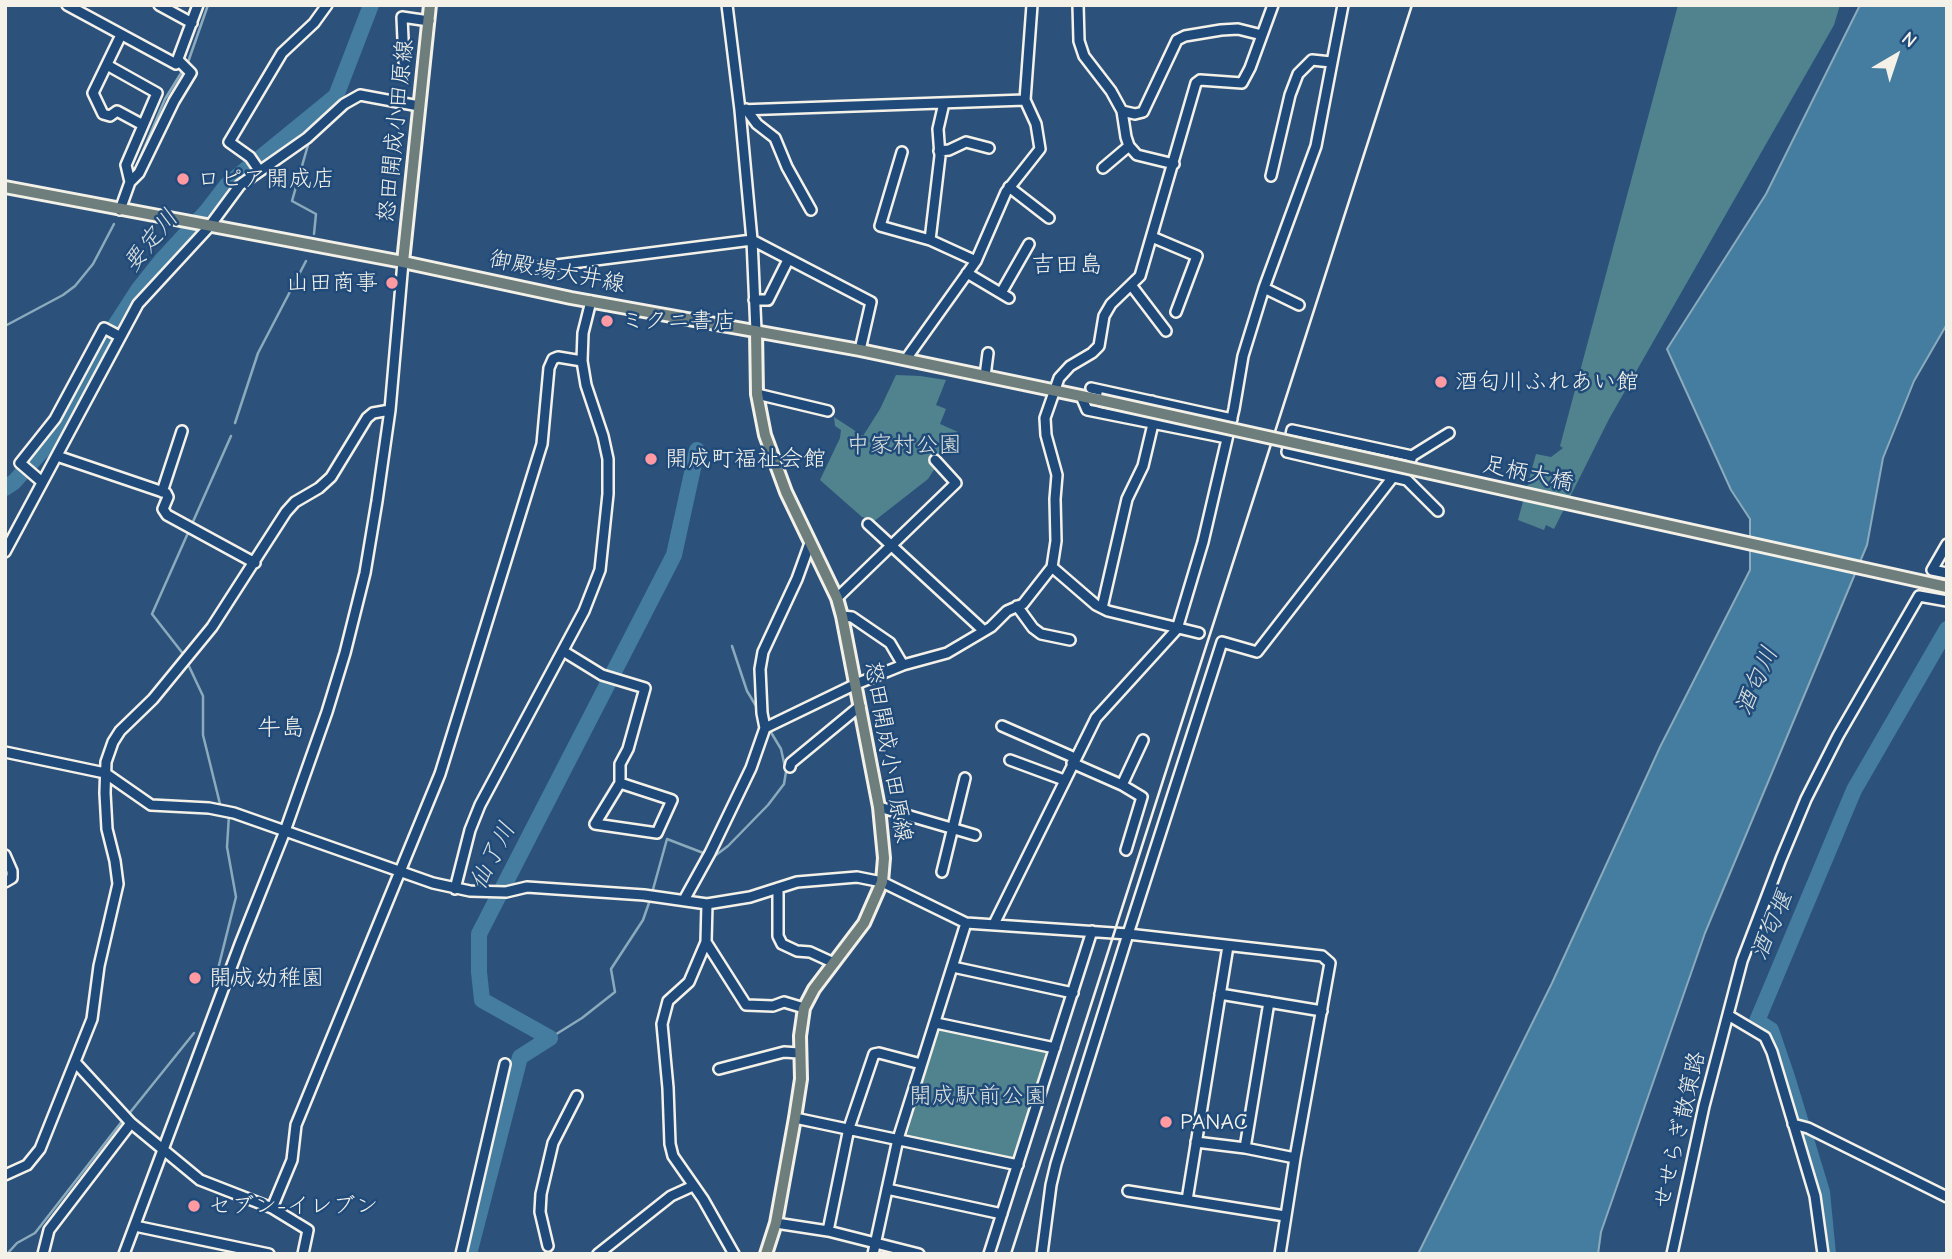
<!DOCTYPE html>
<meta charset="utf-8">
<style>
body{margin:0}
#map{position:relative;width:1952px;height:1259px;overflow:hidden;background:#2c527c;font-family:"Comic Neue",sans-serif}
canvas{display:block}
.frame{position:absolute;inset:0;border:7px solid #f4f1e8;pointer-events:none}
.north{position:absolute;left:1861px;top:21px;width:70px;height:70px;-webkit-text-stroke:5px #1f4a7a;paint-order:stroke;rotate:39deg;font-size:19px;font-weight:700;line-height:28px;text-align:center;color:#f4f1e8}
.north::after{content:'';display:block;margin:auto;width:24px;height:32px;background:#f4f1e8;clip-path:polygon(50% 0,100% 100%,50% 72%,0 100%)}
</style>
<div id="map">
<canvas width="1952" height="1259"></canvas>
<div class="frame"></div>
<div class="north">N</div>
</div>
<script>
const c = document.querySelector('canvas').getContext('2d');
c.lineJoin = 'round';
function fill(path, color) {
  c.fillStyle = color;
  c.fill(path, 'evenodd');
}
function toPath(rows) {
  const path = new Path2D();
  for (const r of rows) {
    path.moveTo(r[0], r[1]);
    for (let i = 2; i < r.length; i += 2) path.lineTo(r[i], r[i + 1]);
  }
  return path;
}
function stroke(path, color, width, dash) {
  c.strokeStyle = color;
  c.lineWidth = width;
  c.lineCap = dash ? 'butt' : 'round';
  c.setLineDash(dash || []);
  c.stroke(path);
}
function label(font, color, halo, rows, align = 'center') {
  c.font = font + ' "Comic Neue","Klee One",sans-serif';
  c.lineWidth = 5;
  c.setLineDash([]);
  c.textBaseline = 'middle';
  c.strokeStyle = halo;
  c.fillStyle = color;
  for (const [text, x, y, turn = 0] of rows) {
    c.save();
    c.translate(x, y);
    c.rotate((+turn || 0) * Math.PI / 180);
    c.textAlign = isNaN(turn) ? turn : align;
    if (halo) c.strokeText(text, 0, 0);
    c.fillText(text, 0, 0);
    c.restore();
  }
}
const green = toPath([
 [1678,5,1840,5,1834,25,1609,419,1554,529,1546,525,1544,530,1518,520,1536,454,1551,457,1563,448,1560,446],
 [896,375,920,376,946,380,936,405,946,409,940,424,958,432,928,479,873,522,872,519,862,517,820,480,840,438,841,430,835,426,834,417,863,436,880,409],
 [939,1028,1046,1051,1049,1058,1018,1161,906,1138]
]);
const water = toPath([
 [1860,5,1947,5,1947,324,1914,381,1883,458,1867,545,1705,933,1601,1232,1598,1254,1418,1254,1552,983,1660,747,1750,570,1750,519,1731,490,1667,349,1766,194,1860,5]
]);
const stream = toPath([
 [187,65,208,5],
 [308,129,309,119],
 [308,145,292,201,316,214,314,234],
 [137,165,165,99,183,70],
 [5,326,63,295,75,286,93,264,114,224],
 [235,423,258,353,306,261],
 [732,646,747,691,759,711],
 [184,655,152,614,231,436],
 [187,662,203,696,203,735,220,804],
 [712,855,716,855,728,846,768,805,784,784,786,772,781,749,769,729],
 [652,893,667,839,706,854],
 [214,985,236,897,227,847,229,815],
 [550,1038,582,1018,615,992,611,969,643,920,650,900],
 [128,1115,194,1033],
 [7,1254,17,1243,35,1233,123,1120]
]);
const river = toPath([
 [5,488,14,482,52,440,65,419,107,338,138,290,161,261,207,211,227,185,336,96,371,5],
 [469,1254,520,1057,550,1038,482,1000,479,972,479,934,674,555,697,450],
 [1828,1254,1822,1192,1787,1077,1771,1030,1757,1021,1854,790,1947,629]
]);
const minorTunnel = toPath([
 [1919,596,1932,570]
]);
const minor = toPath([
 [67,5,176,64,198,5],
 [159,5,192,23],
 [727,5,740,110,752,240,756,331],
 [1078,5,1079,41,1084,56,1111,91,1122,111,1126,137,1129,146,1137,155,1174,164],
 [121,35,93,93,103,114,110,116,117,111,143,125],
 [404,62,402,17,429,21],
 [107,65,157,93,126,165,130,182],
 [746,109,757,124,775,138,787,167,811,210],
 [740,110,1025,100,1032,5],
 [1122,111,1135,114,1143,112,1177,40,1185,36,1221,30,1238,29,1262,35],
 [939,151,949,150,966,142,989,148],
 [902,152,880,226,930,240,976,261,906,359],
 [1103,168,1129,146],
 [259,170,250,157,229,142,282,53,314,23,327,5],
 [1271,176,1290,95,1298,74,1312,60,1331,62],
 [1009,187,1049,218],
 [120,210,130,182,139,173,174,101,191,73,178,60],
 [1152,237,1197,256,1176,312],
 [930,240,940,156,938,129,944,103],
 [976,261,1006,192,1040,149,1036,124,1025,100],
 [533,268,752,240,871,302,860,350],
 [967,273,1009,298],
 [1131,285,1166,331],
 [1264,288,1299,305],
 [1001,293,1029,244],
 [754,300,768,300,788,260],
 [985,376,988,353],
 [1091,388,1232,419],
 [757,394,828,411],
 [1081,396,1087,410,1227,438],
 [57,456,166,493,168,497,163,509,167,515,255,563],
 [1412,456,1292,430,1287,452,1407,480,1438,511],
 [1411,459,1412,456,1449,433],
 [42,482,20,463,55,419,104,328,119,336],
 [162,492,182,431],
 [868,524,984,631],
 [1947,544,1932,570,1947,573],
 [5,552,138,304,209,227,240,185,307,138,344,104,360,95,419,106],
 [1052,567,1096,605,1108,611,1199,633],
 [837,598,956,483,935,460],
 [1017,606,1033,628,1041,634,1070,640],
 [1102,608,1127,499,1143,466,1153,424,1152,401],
 [842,616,852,617,890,643,903,665],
 [563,651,602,675,645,688,628,749,620,764,620,783,595,824,657,833,672,800,620,783],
 [1002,726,1075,758],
 [765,728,762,713,760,669,763,652,797,579,810,543],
 [5,752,105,773,151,805,209,808,234,813,433,883,470,891,506,892,527,887,644,895,707,904,750,897,797,882,857,877,882,882,966,923,1128,934,1222,642,1257,652,1393,477],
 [1010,760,1064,780],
 [1072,763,1122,785,1142,797,1126,850],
 [790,767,791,763,860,706],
 [1122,785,1143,740],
 [879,807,975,835],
 [5,855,12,871,12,878,5,882],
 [942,872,965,778],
 [778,888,778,936,782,944,797,951,810,952,834,963],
 [455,889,470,830,480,805,584,611,600,570,608,494,608,459,603,436,586,385,582,361,583,333,591,301],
 [684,900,710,853,751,768,765,728,856,684,903,665,947,653,991,627,1007,611,1023,604,1052,567,1056,541,1055,499,1057,475,1046,435,1045,418,1059,378,1070,366,1092,353,1099,346,1104,316,1111,304,1140,276,1196,83,1200,80,1242,83,1250,68,1273,5],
 [707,904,706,942,689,982,668,1001,662,1024,668,1088,670,1144,673,1156,703,1199,734,1254],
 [994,924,1096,718,1177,629,1203,542,1234,409,1243,356,1264,288,1316,146,1343,5],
 [706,942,746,1005,773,1006,784,1002,804,1008],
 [953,967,1073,993],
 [1220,994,1322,1011],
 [1728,1015,1765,1037,1772,1052,1815,1196,1823,1254],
 [936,1023,1055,1048],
 [75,1062,131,1123,200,1180,272,1208,308,1230,303,1254],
 [719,1069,784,1052,799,1053],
 [795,1118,1018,1165],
 [1793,1124,1808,1128,1947,1197],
 [1196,1142,1245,1148,1269,1002],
 [1245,1148,1295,1158],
 [5,1175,27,1165,40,1149,92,1019,99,966,118,884,115,861,107,829,105,793,106,762,113,742,120,731,153,699,212,627,286,512,295,502,319,488,331,477,367,418,373,413,390,410],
 [887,1189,1002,1214],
 [1128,1191,1285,1216],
 [1187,1200,1228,946],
 [272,1208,292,1160,296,1125,440,774,542,444,549,368,553,359,558,357,582,361],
 [776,1223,828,1231,919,1254],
 [135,1226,269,1254],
 [828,1231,849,1128,874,1054,879,1053,921,1064],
 [548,1246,540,1212,541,1194,553,1143,577,1096],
 [43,1254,49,1230,131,1123],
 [124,1254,240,944,285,831,327,712,345,653,365,573,377,501,390,410,403,262],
 [461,1254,505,1064],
 [598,1254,671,1196,693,1186],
 [873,1254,898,1139,966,923],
 [989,1254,1092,931],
 [1042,1254,1051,1185,1056,1164,1128,934,1322,956,1330,963,1295,1158,1280,1254],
 [1672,1254,1704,1106,1742,961,1781,859,1806,799,1838,736,1919,596,1947,601]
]);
const major = toPath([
 [5,187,403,262,571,298,860,350,1100,400],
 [403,262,430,5],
 [756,331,757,394,765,435,786,492,837,598,842,616,879,807,884,858,882,882,864,923,814,989,804,1008,800,1036,801,1079,795,1118,776,1223,766,1254]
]);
const rail = toPath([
 [1011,1254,1412,5]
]);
const majorBridge = toPath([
 [1100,400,1947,587]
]);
const markers = [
 [183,179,7,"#ff9aa2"],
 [392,283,7,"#ff9aa2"],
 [607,321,7,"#ff9aa2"],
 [1441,382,7,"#ff9aa2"],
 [651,459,7,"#ff9aa2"],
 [195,978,7,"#ff9aa2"],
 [1166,1122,7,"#ff9aa2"],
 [194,1206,7,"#ff9aa2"]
];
const streetNames = [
 ["怒田開成小田原線",396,131,-84],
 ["御殿場大井線",557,272,11],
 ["足柄大橋",1528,474,12],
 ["怒田開成小田原線",888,752,80],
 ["せせらぎ散策路",1680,1130,-77]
];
const poiNames = [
 ["ロピア開成店",197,179],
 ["山田商事",378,283,"right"],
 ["ミクニ書店",621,321],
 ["酒匂川ふれあい館",1455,382],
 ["開成町福祉会館",665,459],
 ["開成幼稚園",209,978],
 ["PANAC",1180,1122],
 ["セブン-イレブン",208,1206]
];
const parkNames = [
 ["中家村公園",904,445],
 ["開成駅前公園",978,1096]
];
const waterNames = [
 ["要定川",151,241,-51],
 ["酒匂川",1757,681,-66],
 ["仙了川",493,856,-63],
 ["酒匂堰",1772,926,-67]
];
const neighbourhoodNames = [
 ["吉田島",1067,265],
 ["牛島",281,728]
];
fill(green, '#50838e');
fill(water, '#457da0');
stroke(water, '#8babbd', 2);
stroke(stream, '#8babbd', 2.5);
stroke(river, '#457da0', 16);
stroke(minorTunnel, '#4a6a8c', 9, [9, 4.5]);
stroke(minor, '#f4f1e8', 14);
stroke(major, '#f4f1e8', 16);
stroke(minor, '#1f4a7a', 9);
stroke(major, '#6d7e7c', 10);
stroke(rail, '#f4f1e8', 2.5);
stroke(majorBridge, '#f4f1e8', 16, []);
stroke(majorBridge, '#6d7e7c', 10);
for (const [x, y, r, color] of markers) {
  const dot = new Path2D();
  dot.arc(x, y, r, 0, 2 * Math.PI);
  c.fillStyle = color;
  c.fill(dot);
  stroke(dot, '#1f4a7a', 2.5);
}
label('23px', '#f4f1e8', '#1f4a7a', streetNames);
label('23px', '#f4f1e8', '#1f4a7a', poiNames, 'left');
label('23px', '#dbe0da', '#1f4a7a', parkNames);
label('italic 24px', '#dae0dd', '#1f4a7a', waterNames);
label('24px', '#f4f1e8', '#1f4a7a', neighbourhoodNames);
</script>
